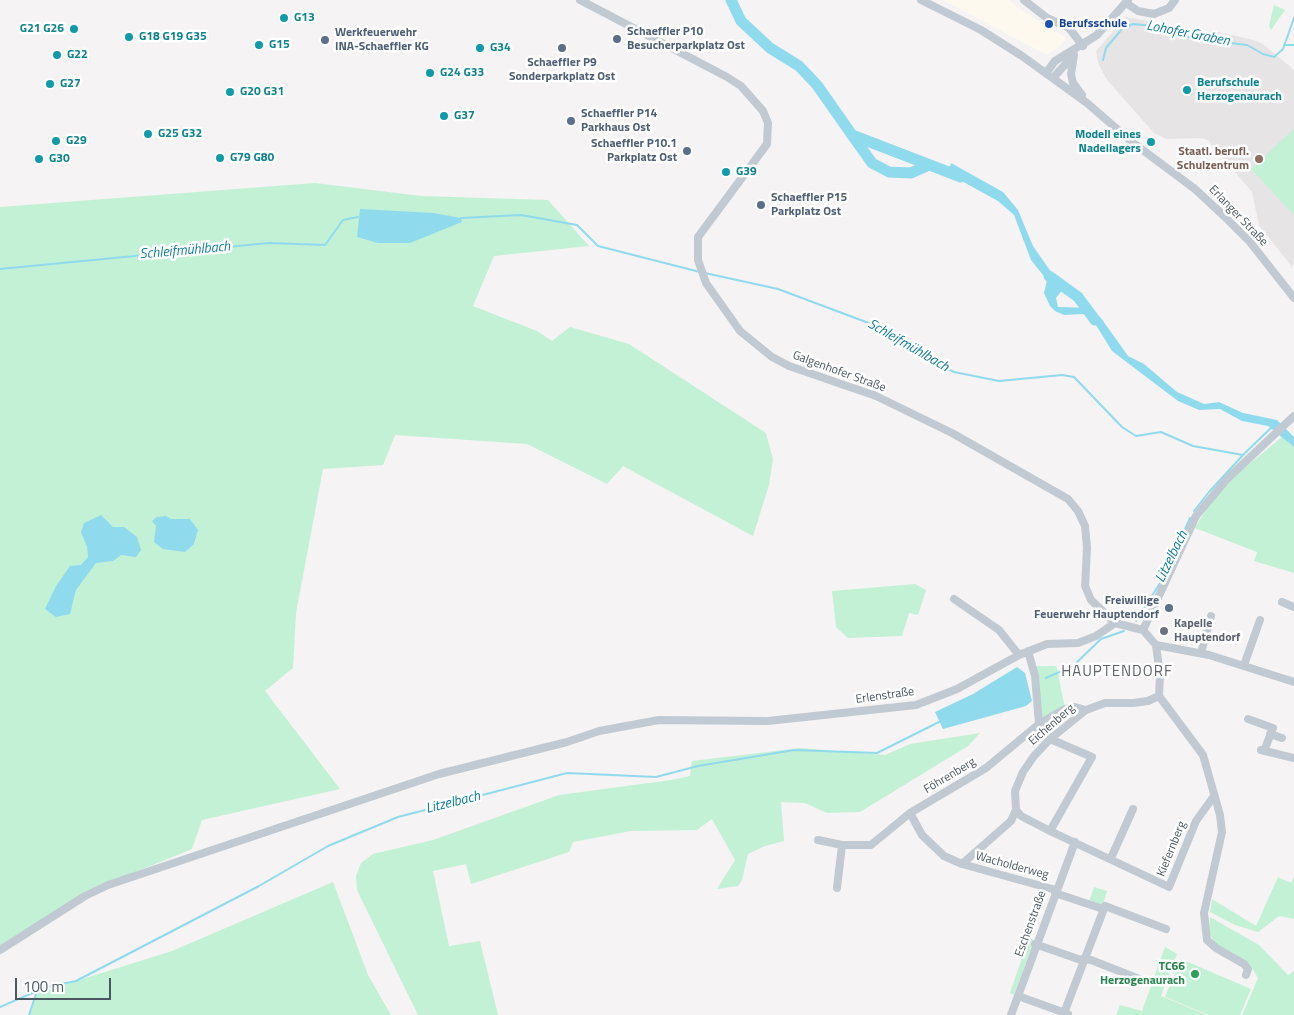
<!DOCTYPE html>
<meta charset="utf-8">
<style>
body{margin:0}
#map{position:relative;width:1294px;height:1015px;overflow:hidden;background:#f5f3f3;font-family:"Titillium Web",sans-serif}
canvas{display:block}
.scale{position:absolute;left:15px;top:978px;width:96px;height:22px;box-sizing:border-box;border:2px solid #4a5661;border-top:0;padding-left:6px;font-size:15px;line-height:18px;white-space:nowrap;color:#4a5661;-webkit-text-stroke:4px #fff;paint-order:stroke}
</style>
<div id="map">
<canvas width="1294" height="1015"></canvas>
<div class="scale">100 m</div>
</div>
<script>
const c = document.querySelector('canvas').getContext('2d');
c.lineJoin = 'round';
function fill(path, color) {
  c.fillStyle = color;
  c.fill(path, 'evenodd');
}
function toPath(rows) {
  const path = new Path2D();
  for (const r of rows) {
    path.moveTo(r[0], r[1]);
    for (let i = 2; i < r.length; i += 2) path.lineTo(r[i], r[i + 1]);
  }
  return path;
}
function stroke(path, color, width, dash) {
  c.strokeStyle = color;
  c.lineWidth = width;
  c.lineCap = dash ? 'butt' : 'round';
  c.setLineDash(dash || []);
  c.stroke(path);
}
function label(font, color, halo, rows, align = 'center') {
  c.font = font + ' "Titillium Web",sans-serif';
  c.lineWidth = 5;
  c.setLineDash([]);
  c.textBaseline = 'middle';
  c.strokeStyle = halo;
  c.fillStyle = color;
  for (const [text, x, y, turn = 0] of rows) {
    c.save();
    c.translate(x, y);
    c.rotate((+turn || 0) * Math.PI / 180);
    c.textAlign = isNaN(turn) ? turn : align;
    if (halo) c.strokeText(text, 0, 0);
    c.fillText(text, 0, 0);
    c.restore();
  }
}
const commercial = toPath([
 [943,0,1009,0,1027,14,1065,37,1065,40,1059,47,1047,55]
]);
const education = toPath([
 [1126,17,1176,26,1186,31,1219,32,1253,40,1263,44,1294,70,1294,264,1292,267,1259,225,1252,192,1209,141,1202,138,1166,139,1154,133,1107,80,1098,63,1096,51]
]);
const green = toPath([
 [1274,5,1285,10,1271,30,1269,26],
 [1294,129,1294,215,1251,169],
 [315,183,421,196,548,200,589,246,494,256,473,306,537,331,552,341,570,327,629,344,766,433,773,459,769,485,753,536,623,466,607,484,527,444,395,435,383,465,323,469,296,613,293,668,265,691,340,789,202,820,192,849,84,893,0,946,0,207],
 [1282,437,1294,447,1294,573,1254,561,1257,552,1195,528,1210,503,1230,480],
 [915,584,926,590,918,615,909,613,902,636,848,638,836,627,832,591],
 [1036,666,1055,666,1057,668,1065,709,1039,724],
 [980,733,968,746,860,812,827,813,805,803,781,802,784,841,765,846,748,854,742,880,738,886,717,889,735,860,712,819,697,830,631,831,573,842,569,852,471,884,466,864,433,871,449,946,480,941,498,1015,418,1015,357,890,356,876,361,863,373,854,433,840,559,795,671,780,690,776,692,761,800,748,885,755,910,744],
 [1278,877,1291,883,1294,877,1294,919,1279,916,1258,932,1235,925,1210,912,1212,899,1256,926],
 [333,882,368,975,391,1015,29,1015,37,991,46,987,76,981,172,951],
 [1094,887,1107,891,1102,907,1089,902],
 [1210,917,1259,945,1288,975,1294,971,1294,1015,1242,1015,1258,978,1252,968,1215,944,1209,932],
 [1029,938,1034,940,1014,995,1010,993],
 [1165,947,1177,954,1161,996,1207,1015,1116,1015,1120,1005,1142,1011],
 [1181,959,1251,989,1240,1015,1209,1015,1165,997]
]);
const water = toPath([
 [951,163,1003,192,1018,210,1033,246,1063,289,1056,298,1058,307,1090,308,1101,318,1128,356,1144,364,1177,392,1204,404,1219,402,1243,413,1277,420,1294,437,1294,447,1268,426,1242,421,1220,409,1199,410,1178,401,1112,351,1091,317,1082,314,1064,315,1055,311,1050,306,1044,293,1047,280,1031,260,1014,215,998,201,947,173],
 [360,209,434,213,461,218,462,222,410,243,378,243,357,237],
 [101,515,113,527,124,527,137,537,141,550,136,557,121,555,113,561,96,563,76,590,70,614,56,617,45,609,56,586,70,566,81,565,88,557,87,547,81,532,84,523],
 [166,516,171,519,190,519,198,530,194,544,185,552,163,549,154,542,156,526,152,521,157,517],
 [1017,667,1025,673,1032,701,1026,706,943,729,935,712,973,694]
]);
const stream = toPath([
 [1284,45,1294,45],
 [1103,60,1106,48,1122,29,1133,24,1164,27,1179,35,1198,39,1247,45,1263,54,1274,57,1283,49,1294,18],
 [461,218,521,215,577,225,598,246,700,272],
 [0,269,269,243,325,245,343,220,358,217],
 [705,273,778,289,874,325,922,356,954,372,999,381,1062,375,1074,377,1122,427,1136,436,1161,432,1193,446,1243,455,1273,426],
 [1194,511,1209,492,1243,455],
 [1136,621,1162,580,1190,518],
 [1046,678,1073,666,1101,639,1124,631],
 [0,1007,46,987,76,981,259,886,328,846,398,817,567,773,656,777,698,766,794,750,877,753,939,722],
 [29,1015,37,991]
]);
const river = toPath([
 [731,0,741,21,770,48,799,66,817,85,852,135,961,177],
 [852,135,872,163,889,172,911,173,929,165],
 [1049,276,1078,297,1095,320]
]);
const minor = toPath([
 [580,0,727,77,741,86,763,111,768,123,767,144,698,237,698,260,706,283,740,331,772,357,789,366,876,396,952,433,1068,499,1078,511,1085,526,1087,548,1085,586,1091,600,1115,623,1143,630],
 [921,0,981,30,1022,56,1087,103,1132,142,1195,189,1225,217,1250,242,1294,298],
 [1024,0,1047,18,1069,28,1083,46],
 [1126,3,1138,11,1154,14,1169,8,1175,0],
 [1074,55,1071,74,1073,83,1082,95],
 [1046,73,1055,61,1097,35,1128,0],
 [1053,78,1072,57],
 [954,599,999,630,1019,655],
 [1282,602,1294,607],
 [1143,630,1156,645,1160,676,1159,696,1203,755,1220,815,1222,832,1204,913,1207,940,1216,948,1244,964,1248,969,1246,975],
 [1143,630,1196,516,1227,479,1294,416],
 [1156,645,1209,655,1294,682],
 [1028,651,1035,676,1039,724],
 [1201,653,1211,616],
 [1244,665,1260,620],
 [1159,696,1148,701,1133,703,1105,703,1086,710,1050,739,1034,756,1023,772,1015,791,1016,810,1021,816,1050,831,1169,887,1196,821,1214,796],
 [1248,719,1273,728,1264,751],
 [1270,734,1282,738],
 [1050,739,1092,757,1050,831],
 [1261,750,1294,758],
 [910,813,922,835,944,856,962,864,1011,821,1016,810],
 [818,840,842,845,871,845,910,813,986,768,1039,724,1065,709,1075,707,1086,710],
 [1111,858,1133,809],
 [962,864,1056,890],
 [837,888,842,845],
 [1055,893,1103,909],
 [1035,944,1078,959,1091,960,1147,982],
 [0,950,85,896,108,885,439,774,567,742,599,731,659,720,768,721,916,705,957,689,1019,655,1047,644,1078,643,1096,636,1115,623],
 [1018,996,1068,1014],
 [1064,1013,1105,906,1166,929],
 [1011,1015,1075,842]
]);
const markers = [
 [284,18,5,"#0f9aa8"],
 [1049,24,5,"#1a4fb4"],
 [74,29,5,"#0f9aa8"],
 [129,37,5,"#0f9aa8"],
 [617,39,5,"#5c6f8a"],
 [325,40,5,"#5c6f8a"],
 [259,45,5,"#0f9aa8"],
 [480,48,5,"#0f9aa8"],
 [562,48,5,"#5c6f8a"],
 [57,55,5,"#0f9aa8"],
 [430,73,5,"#0f9aa8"],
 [50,84,5,"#0f9aa8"],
 [1187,90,5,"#0f9aa8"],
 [230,92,5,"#0f9aa8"],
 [444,116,5,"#0f9aa8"],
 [571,121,5,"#5c6f8a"],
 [148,134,5,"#0f9aa8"],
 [56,141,5,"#0f9aa8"],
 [1151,142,5,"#0f9aa8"],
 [687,151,5,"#5c6f8a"],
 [220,158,5,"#0f9aa8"],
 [39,159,5,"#0f9aa8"],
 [1259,159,5,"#8d6e63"],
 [726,172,5,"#0f9aa8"],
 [761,205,5,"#5c6f8a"],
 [1169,608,5,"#5c6f8a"],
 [1164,631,5,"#6b7280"],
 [1195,974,5,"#2e9e5b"]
];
const cultureNames = [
 ["G13",294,18],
 ["G21 G26",64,29,"right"],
 ["G18 G19 G35",139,37],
 ["G15",269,45],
 ["G34",490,48],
 ["G22",67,55],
 ["G24 G33",440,73],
 ["Berufschule",1197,83],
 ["Herzogenaurach",1197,97],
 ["G27",60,84],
 ["G20 G31",240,92],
 ["G37",454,116],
 ["G25 G32",158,134],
 ["Modell eines",1141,135,"right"],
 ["Nadellagers",1141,149,"right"],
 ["G29",66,141],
 ["G79 G80",230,158],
 ["G30",49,159],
 ["G39",736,172]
];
const transitNames = [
 ["Berufsschule",1059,24]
];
const serviceNames = [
 ["Schaeffler P10",627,32],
 ["Besucherparkplatz Ost",627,46],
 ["Werkfeuerwehr",335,33],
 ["INA-Schaeffler KG",335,47],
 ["Schaeffler P9",562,63,"center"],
 ["Sonderparkplatz Ost",562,77,"center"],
 ["Schaeffler P14",581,114],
 ["Parkhaus Ost",581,128],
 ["Schaeffler P10.1",677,144,"right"],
 ["Parkplatz Ost",677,158,"right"],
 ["Schaeffler P15",771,198],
 ["Parkplatz Ost",771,212],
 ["Freiwillige",1159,601,"right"],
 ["Feuerwehr Hauptendorf",1159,615,"right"]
];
const educationNames = [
 ["Staatl. berufl.",1249,152],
 ["Schulzentrum",1249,166]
];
const streetNames = [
 ["Erlanger Straße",1238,216,46],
 ["Galgenhofer Straße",839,372,20],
 ["Erlenstraße",885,696,-8],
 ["Eichenberg",1052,725,-41],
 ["Föhrenberg",950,776,-31],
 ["Kiefernberg",1172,849,-68],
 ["Wacholderweg",1012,866,15],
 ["Eschenstraße",1031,924,-70]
];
const worshipNames = [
 ["Kapelle",1174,624],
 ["Hauptendorf",1174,638]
];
const leisureNames = [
 ["TC66",1185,967],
 ["Herzogenaurach",1185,981]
];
const waterNames = [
 ["Lohofer Graben",1188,34,11],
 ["Schleifmühlbach",185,251,-5],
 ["Schleifmühlbach",908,346,30],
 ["Litzelbach",1172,557,-64],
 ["Litzelbach",453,803,-14]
];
const quarterNames = [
 ["HAUPTENDORF",1117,672]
];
fill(commercial, '#fdf9ef');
fill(education, '#e6e4e5');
fill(green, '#c3f1d5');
fill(water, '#90daee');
stroke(stream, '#90daee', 2);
stroke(river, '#90daee', 11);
stroke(minor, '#c1cad2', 8);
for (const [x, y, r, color] of markers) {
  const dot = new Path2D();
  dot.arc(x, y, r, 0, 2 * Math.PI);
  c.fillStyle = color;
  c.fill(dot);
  stroke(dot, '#fff', 2);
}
label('bold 12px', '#0d838f', '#fff', cultureNames, 'left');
label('bold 12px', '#164399', '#fff', transitNames, 'left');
label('bold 12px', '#4e5e75', '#fff', serviceNames, 'left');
label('bold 12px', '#785e54', '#fff', educationNames, 'right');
label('12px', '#4a5661', '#fff', streetNames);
label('bold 12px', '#5b616d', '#fff', worshipNames, 'left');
label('bold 12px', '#27864d', '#fff', leisureNames, 'right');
label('italic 14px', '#0c7c9b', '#fff', waterNames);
c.letterSpacing = '1px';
label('15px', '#5f6368', '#fff', quarterNames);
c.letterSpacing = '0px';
</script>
